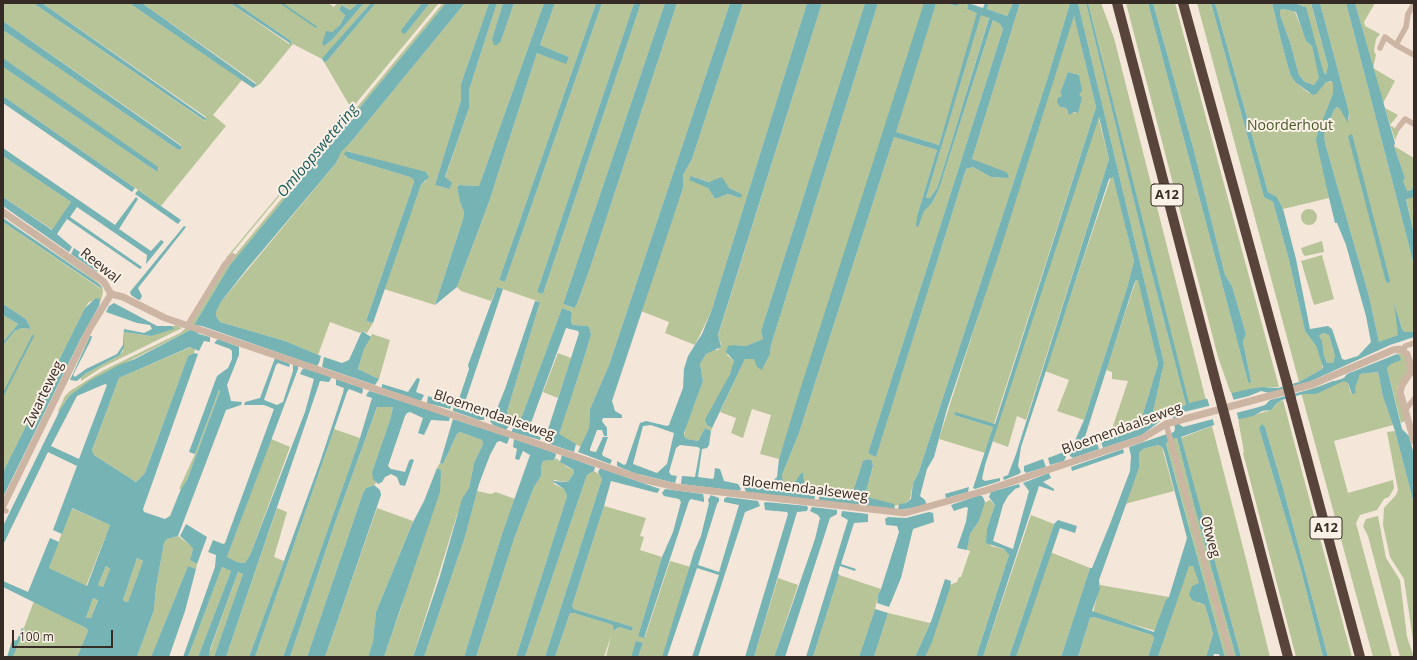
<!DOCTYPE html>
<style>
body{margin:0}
#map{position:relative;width:1417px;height:660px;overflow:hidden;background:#f4e6d9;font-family:"Open Sans",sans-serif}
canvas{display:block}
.frame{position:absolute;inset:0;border:4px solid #372b26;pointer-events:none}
.scale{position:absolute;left:12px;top:630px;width:101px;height:18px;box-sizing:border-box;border:2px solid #372b26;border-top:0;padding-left:5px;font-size:12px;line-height:14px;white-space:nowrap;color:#372b26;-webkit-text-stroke:3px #fbf1e6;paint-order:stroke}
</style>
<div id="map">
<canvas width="1417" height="660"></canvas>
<div class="frame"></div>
<div class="scale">100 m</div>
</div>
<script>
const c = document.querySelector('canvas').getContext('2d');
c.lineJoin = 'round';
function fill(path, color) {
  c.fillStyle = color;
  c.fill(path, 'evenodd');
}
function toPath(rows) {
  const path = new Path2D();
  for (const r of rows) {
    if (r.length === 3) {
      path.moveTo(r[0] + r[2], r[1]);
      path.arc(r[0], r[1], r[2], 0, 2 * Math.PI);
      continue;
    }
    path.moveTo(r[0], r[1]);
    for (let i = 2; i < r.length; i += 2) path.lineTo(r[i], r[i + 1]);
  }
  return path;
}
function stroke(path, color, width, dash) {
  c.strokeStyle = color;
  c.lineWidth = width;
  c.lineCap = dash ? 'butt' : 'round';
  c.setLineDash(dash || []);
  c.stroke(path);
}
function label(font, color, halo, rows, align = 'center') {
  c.font = font + ' "Open Sans",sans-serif';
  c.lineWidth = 4;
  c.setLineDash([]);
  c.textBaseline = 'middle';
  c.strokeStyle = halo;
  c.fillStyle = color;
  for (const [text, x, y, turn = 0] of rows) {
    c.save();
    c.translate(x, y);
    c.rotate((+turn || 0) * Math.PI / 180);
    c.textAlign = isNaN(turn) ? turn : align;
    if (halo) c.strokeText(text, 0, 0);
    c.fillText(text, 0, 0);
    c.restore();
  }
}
const green = toPath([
 [3,3,33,3,205,121,206,117,42,3,129,3,242,80,213,115,226,126,161,206,3,96,3,67,156,171,159,169,3,58,3,30,177,149,180,150,182,148,181,145,3,21],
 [142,3,230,3,289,44,291,41,236,3,328,3,334,7,337,3,358,3,350,10,343,5,339,10,345,15,340,25,332,33,324,46,332,40,364,3,371,3,322,59,293,44,260,84,255,87,256,83],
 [376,3,422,3,401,30,406,33,430,3,439,3,227,259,226,258,351,108,324,62,327,61],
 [443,3,446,3,230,265,194,325,191,324,227,265],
 [465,3,489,3,461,84,461,100,435,185,449,189,445,178,469,108,469,90,497,3,503,3,492,39,501,41,514,3,544,3,479,186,459,185,457,186,460,202,464,212,463,219,435,305,384,289,421,185,426,181,428,174,347,151,345,157,347,158,410,177,413,179,414,182,366,321,373,323,367,333,362,331,360,333,330,322,318,355,285,341,220,322,216,316,216,312,221,302,336,163,340,152,351,142],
 [555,3,596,3,499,280,505,282,602,3,634,3,537,292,543,294,641,3,665,3,563,304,573,308,577,304,590,268,677,3,730,3,609,365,590,409,589,428,581,447,558,435,580,371,591,335,590,329,588,326,573,325,571,322,572,312,562,308,522,416,513,427,509,426,507,412,540,302,497,287,491,301,461,291,457,287,489,202,537,53,566,63,569,57,540,45],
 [743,3,807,3,711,312,695,345,665,333,669,322,641,311,683,188,683,175,692,159],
 [691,176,729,188,742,194,740,198,728,194,715,199,708,188],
 [822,3,865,3,761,331,763,339,746,346,734,345,727,355,734,361,733,367,707,425,712,428,711,431,705,428,698,441,687,439,684,436,686,427,703,381,700,364,706,354,713,350,718,350,721,344,718,336],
 [878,3,924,3,924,5,779,459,760,454,771,415,752,409,743,438,731,433,736,418,720,412,745,359,754,359,762,370,770,354,771,345],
 [944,3,957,6,960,3,968,3,967,9,978,13,939,145,895,132,936,4],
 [989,3,1013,3,1007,16,987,9],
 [1020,3,1070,3,1047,80,918,474,913,483,910,499,906,503,895,506,867,497,866,492,873,467,872,460,867,459,863,461,853,491,846,496,811,492,805,487,803,474,801,473,795,483,793,484,797,491,789,491,782,485,782,475,799,433,894,137,937,150,917,216,932,203,939,189,993,20,1000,24,1003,29,868,453,876,456,966,169,973,167,991,177,1007,178,1009,176,972,159],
 [1078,3,1086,3,1148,259,1186,405,1161,414,1151,421,1164,363],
 [1088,3,1101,3,1114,38,1206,400,1191,404,1188,402],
 [1126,3,1148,3,1248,382,1251,381,1243,342,1246,334,1232,286,1225,275,1193,147,1153,3,1175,3,1279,387,1262,387,1231,394,1218,357],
 [1197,3,1211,3,1264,197,1273,202,1289,260,1305,331,1316,346,1322,363,1322,369,1299,382],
 [1215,3,1272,3,1281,41,1290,74,1295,82,1309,93,1328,81,1333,83,1333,93,1326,111,1321,141,1329,198,1283,209,1277,197,1268,192],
 [1294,3,1311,4,1328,66,1327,73,1324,73,1304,6],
 [1320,3,1346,3,1414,265,1414,332,1405,332,1402,329,1394,303,1399,331,1398,335,1381,342,1379,342,1369,296,1325,143,1324,134,1334,110,1337,107,1340,109,1349,121,1349,112],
 [1355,3,1375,3,1364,22,1365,26,1380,34,1376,39,1374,51,1376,55,1373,68,1395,81,1383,103,1373,68],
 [1283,9,1295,12,1307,42,1312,46,1320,78,1314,85,1305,82,1299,75,1290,42,1280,15,1280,10],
 [981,14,989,17,946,160,937,188,930,198,926,198],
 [1074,15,1096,107,994,424,954,413,954,415,993,427,985,453,939,439],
 [1068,72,1079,75,1078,113,1067,112,1066,108,1060,107,1059,103,1062,96,1060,93],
 [1385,108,1398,115,1390,125,1399,131,1395,140],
 [1098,116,1109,159,1026,420,1017,416,1008,447,992,441],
 [1394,146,1414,158,1414,180,1412,190,1407,191,1404,186,1403,181,1405,178],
 [3,156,71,202,53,230,3,197],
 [1111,177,1113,177,1115,183,1134,261,1127,288,1084,420,1057,411,1069,380,1045,371],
 [1409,197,1414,197,1414,235,1406,198],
 [1309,217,8],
 [3,216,93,278,102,286,103,292,99,307,100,299,89,302,85,308,3,472,3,345,15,331,22,328,31,329,26,319,3,304,3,222,101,289,99,284],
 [1322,241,1324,252,1305,256,1303,254,1301,248],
 [1322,255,1334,299,1314,305,1301,261],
 [1136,280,1138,280,1140,284,1158,364,1139,427,1136,430,1101,442,1101,437,1110,435,1128,381,1112,379,1112,372,1106,370],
 [3,315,18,324,3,342],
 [176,325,182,328,101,368,81,381,81,377,85,374,120,355,123,351,124,332,151,336],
 [186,328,192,329,90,381,69,396,59,412,58,411,65,396,70,391,102,371,180,333],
 [1323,333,1329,335,1335,356,1333,363,1327,363,1324,355,1322,340,1319,336],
 [372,334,390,340,379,379,358,369,364,349],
 [191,347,195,349,194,353,188,356,145,473,136,482,94,455,92,450,119,378],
 [1396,352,1404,355,1408,366,1406,374,1397,388,1405,421,1401,423,1387,368,1399,355],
 [558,353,571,358,558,398,543,392],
 [1378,372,1383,397,1393,425,1334,441,1348,493,1393,480,1394,488,1389,497,1384,499,1377,510,1360,515,1356,523,1392,657,1373,657,1301,392,1344,378,1348,383,1351,394,1360,374],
 [219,390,220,391,187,480,181,489,179,489,195,454],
 [1283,400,1304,479,1352,657,1328,657,1283,488,1265,427,1259,428,1301,570,1323,657,1296,657,1243,453,1244,452,1238,419,1268,411,1274,407,1277,403],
 [391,405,393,407,390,420,372,472,376,483,374,485,366,488,363,493,307,657,290,657,336,520,376,410,378,406],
 [1212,426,1247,563,1270,657,1241,657,1181,438],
 [334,429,360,438,283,657,255,657],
 [1395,431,1414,504,1414,647,1404,579,1390,557,1383,525,1384,508,1396,495,1398,490,1387,432],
 [460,432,482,440,483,444,474,463,469,488,457,515,413,657,384,657,401,608,441,470,437,468,440,463,443,464,457,434],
 [1177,438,1195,509,1236,657,1225,657,1179,490,1166,444,1169,440],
 [271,439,290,447,250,555,245,563,237,562,227,557],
 [1158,445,1162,447,1174,491,1125,504,1139,468,1139,453,1143,449],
 [556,458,567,467,574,470,574,473,568,482,554,480,554,484,564,489,567,496,516,657,476,657,515,536,534,487,541,476,541,467,543,461,554,460],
 [594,471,602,476,602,479,545,657,525,657,587,475],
 [477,491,491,494,496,492,515,499,501,537,464,657,424,657,465,537],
 [990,500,995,505,987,528,991,546,1004,549,1009,555,976,657,925,657,950,585,957,582,959,577,961,577,970,551,967,550,970,534,979,521,984,503],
 [604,506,646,518,640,536,644,537,640,550,662,557,638,636,645,637,670,561,691,567,662,657,638,657,643,643,636,642,631,657,606,657,611,636,604,657,555,657,570,613,574,613,614,625,615,631,619,627,632,631,633,627,574,609,572,606],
 [71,508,110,525,86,586,49,568],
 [277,508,287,512,274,557,284,561,249,657,226,657],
 [377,508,413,521,376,612,373,641,368,657,325,657],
 [1031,515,1054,524,1009,657,983,657],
 [1378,516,1386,558,1400,580,1407,637,1414,657,1400,657,1368,536,1363,526,1366,519],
 [178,536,190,545,193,549,190,560,197,564,196,569,188,566,151,657,137,657,154,610,156,587,164,543,167,539],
 [1050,552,1090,568,1061,657,1016,657],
 [137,558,143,561,128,602,126,602,123,600],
 [106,566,110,569,103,587,98,585],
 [1188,566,1193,566,1196,573,1199,583,1198,603,1205,605,1213,634,1206,657,1158,657],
 [222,567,231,571,198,657,188,657],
 [238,572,243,574,231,609,214,657,208,656],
 [839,575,881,589,878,595,875,609,859,657,813,657],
 [778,578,798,585,774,657,754,657],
 [1100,585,1169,597,1156,631,1093,613],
 [93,598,98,599,91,618,86,618],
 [34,601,86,628,88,631,77,657,13,657],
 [888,613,930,623,915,657,874,657],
 [1094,617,1152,635,1154,638,1148,657,1078,657,1090,618]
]);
const water = toPath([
 [33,3,42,3,207,119,204,120],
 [129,3,142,3,257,85,253,88],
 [230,3,236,3,291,41,291,44],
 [358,3,364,3,332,40,324,46,322,44,326,31,332,32,340,25,345,15,339,10,342,5,350,10],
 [371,3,376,3,327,61,324,62,322,59,324,56],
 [422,3,430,3,406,33,403,34,401,30],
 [446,3,465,3,351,142,341,152,336,163,246,270,221,302,216,312,216,316,220,322,285,341,321,356,319,363,317,366,202,326,194,325,230,265],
 [489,3,497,3,469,90,469,108,445,177,452,183,449,189,435,185,461,100,461,84],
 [503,3,514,3,501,41,497,45,494,45,492,39],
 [544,3,555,3,540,45,569,57,566,64,537,53,489,202,457,287,435,305,463,219,464,212,460,202,457,187,459,185,479,186],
 [596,3,602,3,505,282,499,280],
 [634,3,641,3,543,294,537,292],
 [665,3,677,3,590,268,577,304,574,308,563,304],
 [730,3,743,3,692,159,683,175,683,188,612,401,615,411,622,415,622,418,603,418,602,421,607,428,607,436,604,436,602,430,597,430,590,449,590,451,596,452,603,437,608,437,602,454,603,456,612,460,610,464,578,452,589,428,590,409,609,365],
 [807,3,822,3,718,335,721,347,706,354,700,364,703,381,684,433,684,436,687,439,698,441,705,428,711,431,709,445,707,448,702,449,698,477,713,479,714,477,715,468,720,469,724,481,738,484,741,489,739,491,681,484,682,476,695,477,700,449,698,447,680,445,676,448,669,472,671,475,677,476,675,483,634,473,617,466,617,461,624,465,626,464,640,423,646,421,667,426,669,425,683,388,684,369,688,356,702,334,711,312],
 [651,425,674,433,667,464,657,473,633,464,643,426],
 [865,3,878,3,771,345,770,354,762,370,757,367,754,359,745,359,712,428,707,425,705,420,730,374,734,361,726,352,728,346,734,345,746,346,763,339,761,331],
 [924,3,960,3,957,6,944,3,936,4,896,132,939,145,977,13,967,9,968,3,983,8,985,3,989,3,987,9,1007,16,1013,3,1020,3,972,159,1006,172,1009,176,1008,178,991,177,973,167,966,169,876,457,868,453,1003,29,1000,24,993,20,939,189,932,203,924,211,918,227,916,226,917,216,937,150,894,137,799,433,782,475,783,485,785,489,797,491,797,489,791,485,795,482,801,473,803,473,805,487,814,492,815,498,813,500,746,492,744,487,748,485,766,486,777,477,779,459,799,393],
 [981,15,989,18,946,160,937,188,930,198,926,198],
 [1070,3,1078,3,1164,363,1151,421,1161,414,1186,405,1148,259,1086,3,1088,3,1189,403,1249,389,1262,387,1278,388,1299,382,1322,369,1323,367,1316,346,1305,331,1289,260,1273,202,1264,197,1211,3,1215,3,1268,192,1277,197,1283,209,1296,259,1310,329,1328,326,1332,329,1342,359,1345,360,1358,356,1371,342,1366,316,1346,245,1337,223,1335,223,1329,198,1316,140,1318,132,1333,93,1333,83,1330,81,1326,82,1316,94,1313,95,1295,82,1290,74,1281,41,1272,3,1294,3,1306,7,1320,59,1324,73,1326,74,1328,66,1311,3,1320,3,1349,112,1348,123,1340,109,1337,107,1334,110,1324,134,1325,143,1369,296,1379,342,1398,335,1394,303,1402,329,1405,332,1414,332,1414,337,1390,345,1309,382,1269,393,1261,391,1249,396,1180,413,1178,415,1179,424,1183,427,1259,407,1265,405,1270,400,1316,388,1333,381,1336,381,1344,378,1347,374,1397,354,1399,355,1401,360,1391,364,1387,368,1402,429,1409,436,1414,455,1414,504,1395,431,1383,397,1378,372,1360,374,1355,388,1356,393,1352,394,1348,383,1344,381,1316,394,1303,394,1282,400,1277,403,1271,410,1262,411,1253,416,1214,425,1181,437,1241,657,1236,657,1195,509,1177,438,1173,439,1171,433,1174,432,1175,429,1173,416,1171,414,1167,416,1142,435,1103,448,1101,442,1136,430,1139,427,1158,364,1138,280,1136,280,1134,284,1082,446,1084,449,1097,443,1099,449,1073,458,1070,456,1068,451,1074,443,1084,420,1127,288,1134,261,1113,177,1109,179,1021,447,1018,466,1021,472,1019,474,1004,480,1003,477,1008,475,1016,454,1109,159,1099,117,985,465,982,479,985,481,1000,478,1000,481,975,489,973,488,993,427,954,415,955,412,995,424,1096,107,1074,16,999,254,947,409,934,457,927,469,920,496,925,500,926,503,924,506,899,510,898,509,899,504,906,503,911,499,913,483,918,474,1047,80],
 [1283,9,1296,12,1306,41,1312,46,1319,78,1314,85,1305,82,1299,75,1290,42,1280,15,1280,10],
 [1323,333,1329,335,1335,356,1333,363,1327,363,1324,355,1322,340,1319,336],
 [1148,3,1153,3,1193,147,1225,275,1232,286,1246,334,1243,342,1251,381,1250,383,1248,382],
 [1346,3,1355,3,1395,143,1394,146,1405,178,1403,181,1407,191,1412,190,1414,180,1414,197,1406,199,1414,235,1414,265],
 [3,21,181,146,182,148,180,150,177,149,3,30],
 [3,58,158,167,158,171,156,171,3,67],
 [1068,72,1079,75,1082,91,1079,94,1082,98,1078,113,1074,112,1069,115,1066,108,1060,107,1057,102,1058,98,1062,96,1060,93],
 [3,96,135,188,132,192,3,103],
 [1352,134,1390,281,1389,283,1386,282,1348,136],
 [3,148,115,225,136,197,138,199,119,229,151,251,161,240,164,242,146,264,147,255,77,207,70,217,142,267,140,269,67,219,57,234,72,247,69,252,3,206,3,197,52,230,71,202,3,156],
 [346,151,426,172,429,177,421,185,373,323,366,321,414,182,413,179,410,177,347,158,344,154],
 [691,176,709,182,722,177,729,188,742,194,742,196,740,198,728,194,715,199,708,188,689,180],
 [138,190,181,220,178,224,135,194],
 [3,218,99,284,102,289,3,222],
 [184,226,186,227,138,288,142,296,140,300,137,299,131,295,130,292],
 [74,248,88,258,90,254,95,257,93,260,90,259,99,268,97,272,71,254],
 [497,287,503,289,463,408,485,416,484,420,479,420,453,411,453,409,455,405,457,405,469,369,468,365],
 [96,298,100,299,99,306,81,338,3,497,3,472,85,308],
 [535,301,540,302,507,412,509,426,506,430,493,425,490,421,494,416,505,389],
 [114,303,157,326,172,326,174,329,151,336,124,332,124,347,120,355,85,374,77,381,70,380,90,336,92,336,91,340,73,375,75,377,86,369,117,354,123,345,124,329,144,333,152,329,150,325,137,323,106,312,109,306],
 [3,304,26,319,31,329,22,328,15,331,3,345,3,342,18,324,3,315],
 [562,308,572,312,571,322,573,325,588,326,590,329,591,335,580,371,559,434,576,444,574,452,544,442,579,333,578,331,566,328,528,431,530,434,541,437,540,440,512,432,512,430,522,416],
 [192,329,199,334,210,337,210,342,204,341,199,351,190,347,119,378,92,450,94,455,136,482,145,473,188,356,194,353,198,354,143,509,144,512,165,519,170,516,181,489,187,480,220,391,219,390,195,454,189,452,217,376,228,368,232,359,232,351,230,349,214,343,218,339,239,347,239,355,227,385,231,401,242,402,241,405,226,410,178,536,167,539,164,543,156,587,154,610,137,657,77,657,88,631,86,628,3,587,3,581,28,592,50,538,59,542,49,568,87,586,110,525,72,508,62,534,53,530,77,466,48,452,3,545,3,526,60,410,69,396,89,381,119,365,135,359],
 [105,384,107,385,79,459,51,446,77,396],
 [137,558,143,561,128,602,126,602,123,600],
 [106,566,110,569,103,587,98,585],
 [93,598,98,600,91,618,86,618],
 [362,331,371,337,364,349,358,369,379,379,375,385,322,367,324,357,342,363,349,360],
 [275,358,290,364,289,367,278,363,276,365,264,400,277,405,283,402,293,371,293,365,298,366,298,369,227,557,237,562,245,563,250,555,305,412,314,379,300,374,302,370,304,368,332,377,329,382,320,381,226,657,214,657,243,574,238,572,210,649,209,656,211,657,198,657,231,571,222,567,188,657,183,657,215,567,216,555,208,552,209,550,213,540,223,544,225,543,274,409,264,405,244,405,245,402,260,398],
 [417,378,420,379,416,392,424,395,421,401,382,388,382,384,408,392],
 [336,379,362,388,363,390,362,394,349,389,347,392,255,657,249,657,319,465,343,393,344,388,336,385],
 [370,391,450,417,449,421,431,420,424,435,418,433,423,418,410,412,407,413,405,416,388,466,391,469,405,472,409,461,411,459,414,460,405,486,400,485,397,477,391,474,385,477,382,482,378,484,373,479,372,472,390,420,393,407,377,407,336,520,290,657,283,657,360,438,372,398,366,396,368,392],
 [428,396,452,404,450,409,427,403],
 [453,419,509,437,509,439,507,444,500,441,497,442,490,455,479,484,465,537,424,657,413,657,440,576,462,499,469,488,474,463,483,444,482,440,460,432,457,434,443,464,440,463],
 [1262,424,1265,427,1283,488,1328,657,1323,657,1301,570,1259,428],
 [1167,434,1169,440,1166,444,1225,657,1220,657,1219,654,1214,654,1213,657,1206,657,1213,634,1205,605,1192,600,1189,595,1192,586,1199,583,1193,566,1189,566,1158,657,1148,657,1154,638,1152,635,1094,617,1090,618,1078,657,1061,657,1090,568,1092,568,1110,524,1130,471,1131,456,1129,447],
 [1158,445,1162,447,1164,451,1187,538,1169,597,1166,600,1154,632,1092,611,1100,589,1099,580,1139,468,1139,453,1143,449],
 [514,439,555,453,556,455,554,460,543,461,541,467,541,476,534,487,515,536,476,657,464,657,501,537,530,455,523,451,519,460,515,459,517,449,513,447],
 [1123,449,1124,453,1072,471,1071,467],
 [1064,452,1066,457,1064,461,1050,465,1048,458],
 [562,455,595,467,594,471,587,475,525,657,516,657,567,496,564,489,552,481,568,482,574,473,574,470,560,462],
 [867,459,872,460,873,466,866,492,867,497,894,504,895,509,819,501,819,496,822,493,846,496,853,491,863,461],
 [1043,459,1046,467,1026,473,1024,471,1024,466],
 [437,468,441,470,440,492,384,657,368,657,373,641,376,612,412,524,424,501],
 [600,468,660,489,657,493,611,481,604,506,572,606,574,609,633,627,632,631,619,627,614,631,613,625,574,613,570,613,555,657,545,657,602,479,598,472],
 [1049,473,1051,478,1043,482,1054,489,1054,491,1039,486,983,657,976,657,1009,555,1004,549,986,543,987,528,995,505,989,497,991,492,1019,484,1020,487,1015,489,1008,496,1003,505,993,541,1013,549,1029,491,1023,483],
 [374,485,380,490,381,495,325,657,307,657,363,493,366,488],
 [969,487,968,492,946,498,945,494],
 [665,489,703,494,704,499,704,502,691,499,689,501,644,638,638,636,662,557,673,532,681,502,679,499,664,496,662,493],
 [711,495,719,498,719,501,717,504,698,565,719,572,739,505,724,502,724,499,727,497,758,501,760,506,745,512,698,657,692,657,719,575,697,568,667,657,662,657,694,552,701,536,709,503,708,500],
 [980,495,983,497,985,502,979,521,970,534,967,550,957,548,966,522,968,508,966,507,954,511,951,505],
 [766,502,807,506,808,508,807,511,797,512,754,657,745,657,788,514,787,512,765,510,764,503],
 [812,507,837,510,837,514,830,518,785,657,774,657,815,539,820,518,818,515,810,511],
 [842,511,868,514,868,522,854,523,841,564,856,569,855,571,840,566,838,573,839,575,813,657,806,657,848,520,841,516],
 [929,512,933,513,934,522,913,529,901,578,889,607,877,603,878,595,881,589,899,532,897,526,886,525,885,519,888,517,906,518],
 [1058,520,1077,526,1075,533,1060,528,1016,657,1009,657,1054,524],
 [186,524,207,537,197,564,190,560,193,549,190,545,180,536],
 [188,566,196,569,185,611,169,657,151,657],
 [945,579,951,581,950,588,932,642,925,657,915,657,932,619],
 [875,609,888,613,874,657,859,657],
 [22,628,24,629,13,657,7,657,12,641,17,640],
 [636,641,643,643,638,657,631,657]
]);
const pier = toPath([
 [1231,392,1234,401,1210,408,1207,398],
 [1236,410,1239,421,1215,427,1212,417]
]);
const stream = toPath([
 [281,3,316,27],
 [3,395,33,336]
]);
const minor = toPath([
 [1414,4,1408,14,1406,27,1396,45,1414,55],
 [1380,48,1385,37,1396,45],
 [1398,128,1405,119,1414,124],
 [187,326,225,264,233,256],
 [1404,350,1405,346,1414,343],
 [1405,410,1414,399],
 [1166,424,1231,657],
 [3,510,6,511]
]);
const tertiary = toPath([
 [3,212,96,276,104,282,111,294,123,297,165,318,642,479,676,487,905,513,984,491,1141,439,1166,424,1313,384,1393,350,1400,349,1407,354,1410,363,1410,373,1402,385,1400,392,1414,441],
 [3,506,90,328,111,294]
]);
const motorway = toPath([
 [1117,3,1217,387],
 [1183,3,1287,383],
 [1291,399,1360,657],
 [1229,432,1288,657]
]);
const motorwayBridge = toPath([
 [1287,383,1291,399],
 [1217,387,1229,432]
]);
const shields = [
 [1167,195,32],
 [1326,528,32]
];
const shieldNames = [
 ["A12",1167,195],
 ["A12",1326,528]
];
const parkNames = [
 ["Noorderhout",1290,126]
];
const streetNames = [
 ["Reewal",100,266,39],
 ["Zwarteweg",44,394,-64],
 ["Bloemendaalseweg",494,415,19],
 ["Bloemendaalseweg",1122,429,-20],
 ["Bloemendaalseweg",805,489,7],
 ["Otweg",1210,537,75]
];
const waterNames = [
 ["Omloopswetering",318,151,-50]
];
fill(green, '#b7c498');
fill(water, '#75b3b4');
fill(pier, '#f4e6d9');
stroke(stream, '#75b3b4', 2);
stroke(minor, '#cdb5a4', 5.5);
stroke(tertiary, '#cdb5a4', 7);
stroke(motorway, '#59443c', 10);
stroke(motorwayBridge, '#59443c', 10);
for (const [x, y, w] of shields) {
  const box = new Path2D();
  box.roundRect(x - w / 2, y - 11, w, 22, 3);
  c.fillStyle = '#fbf1e6';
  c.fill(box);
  stroke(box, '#372b26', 1);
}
label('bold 13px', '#372b26', null, shieldNames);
label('14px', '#485828', '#fbf1e6', parkNames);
label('14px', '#372b26', '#fbf1e6', streetNames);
label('italic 15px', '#185b5d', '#fbf1e6', waterNames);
</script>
